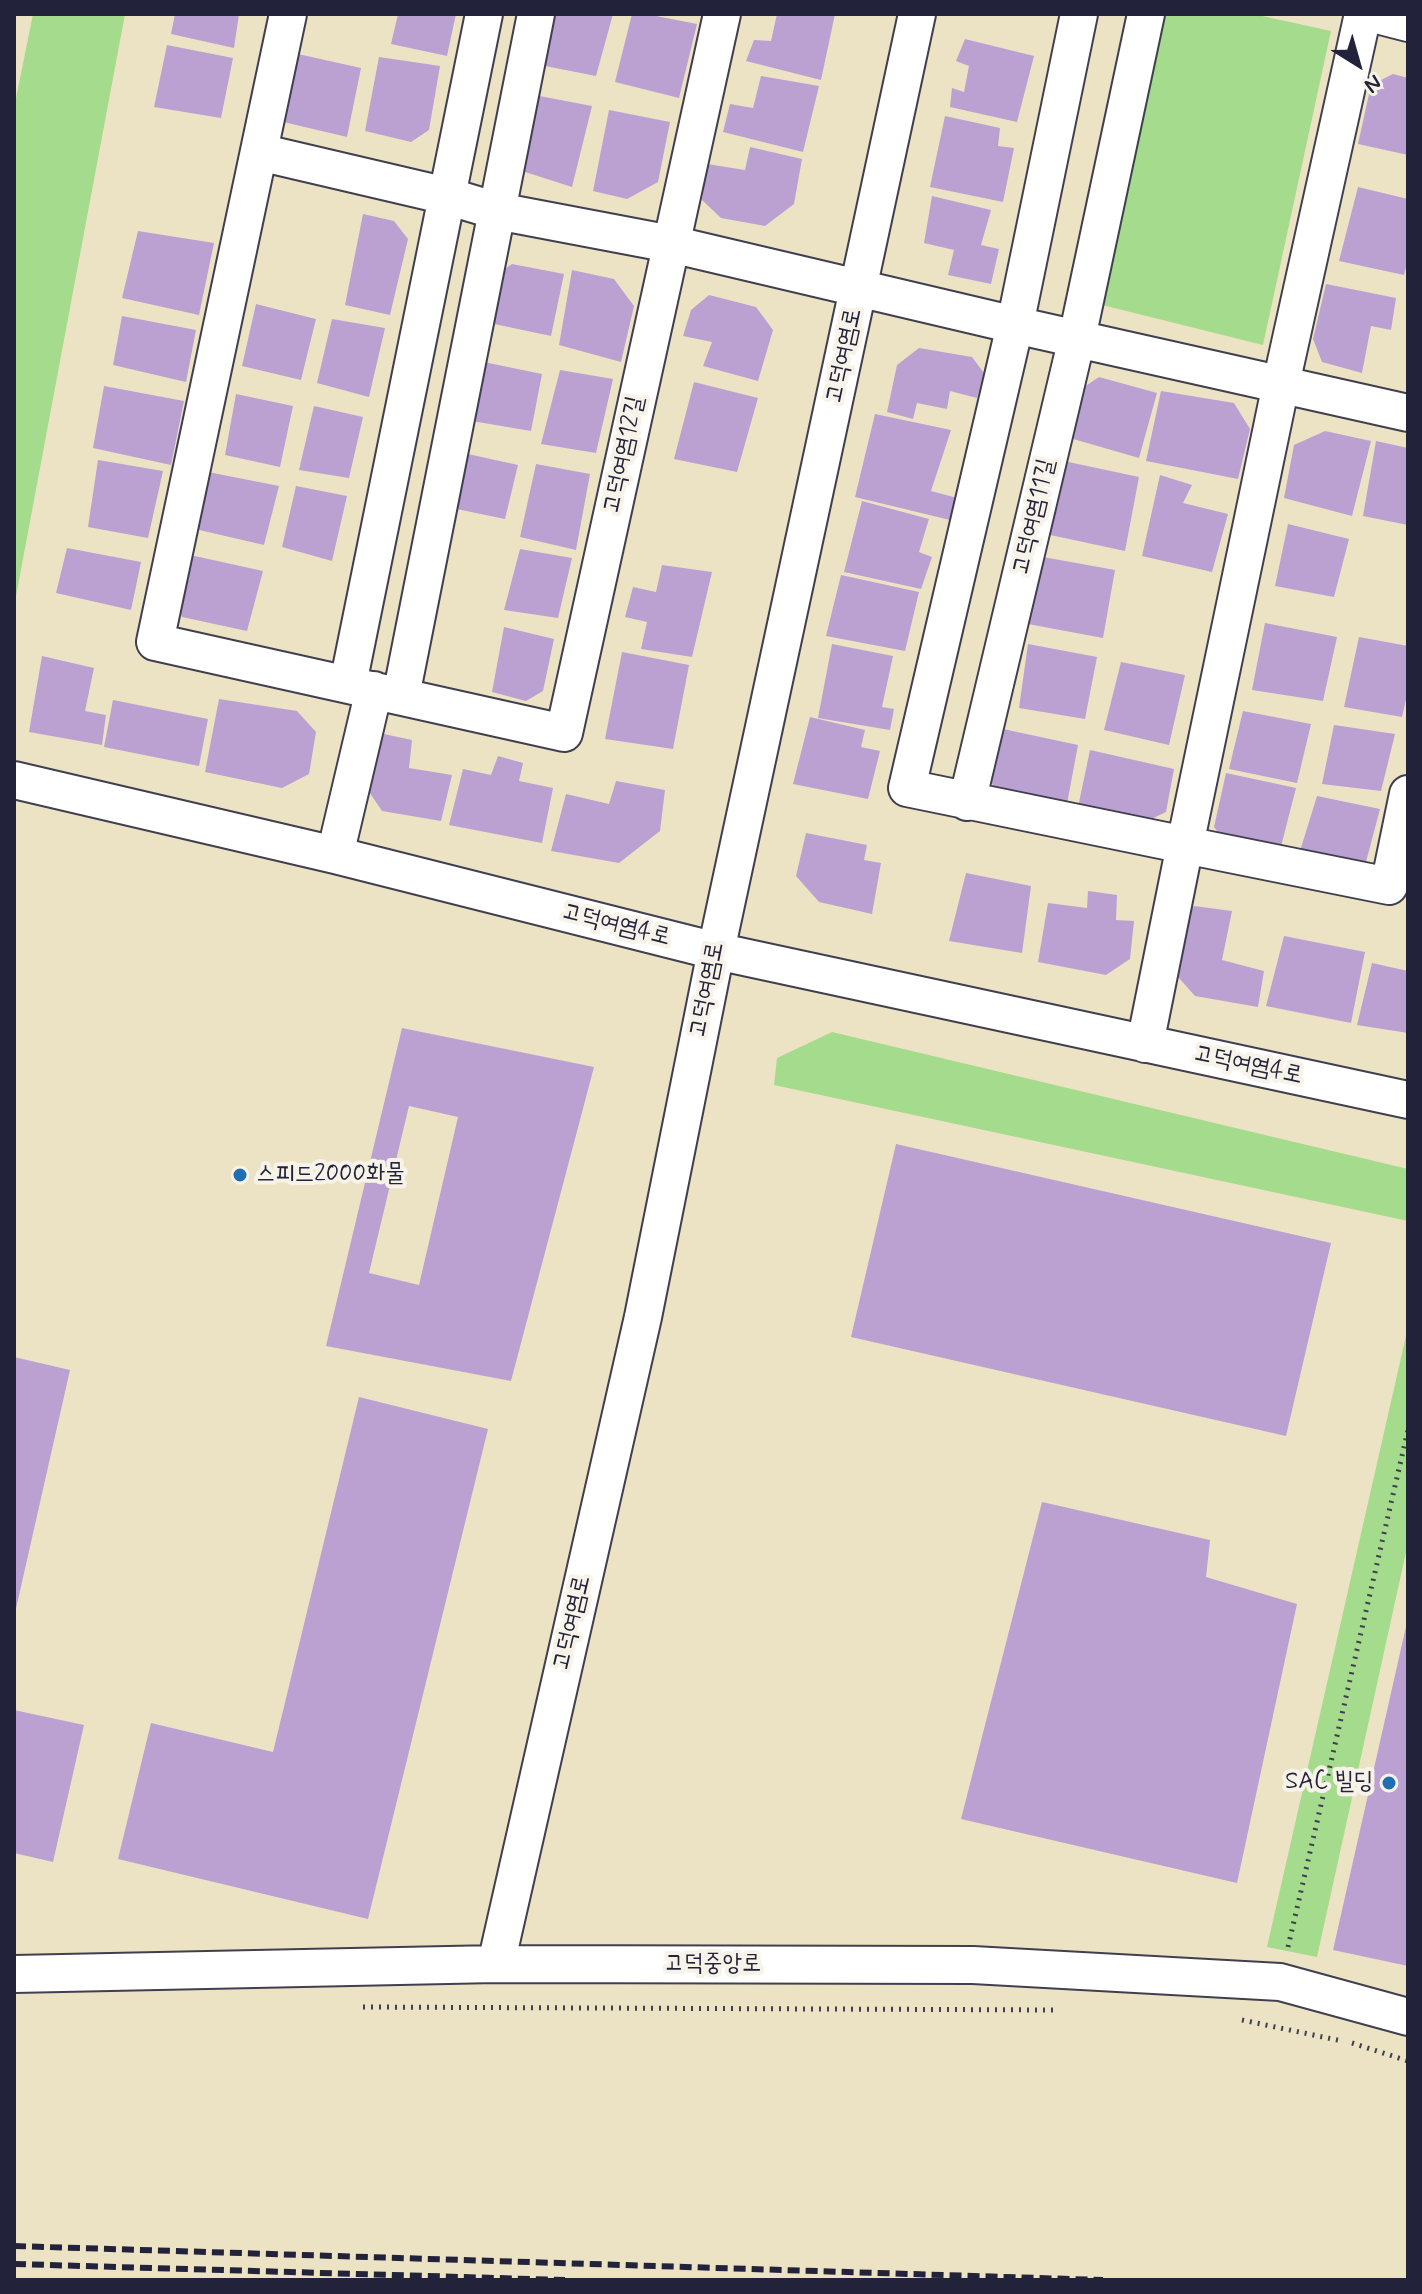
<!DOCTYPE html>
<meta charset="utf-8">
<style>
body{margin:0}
#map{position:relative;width:1422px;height:2294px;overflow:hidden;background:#ece3c4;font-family:Mynerve,sans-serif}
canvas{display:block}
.frame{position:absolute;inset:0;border:16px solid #22223b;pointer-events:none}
.north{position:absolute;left:1318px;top:24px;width:80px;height:80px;-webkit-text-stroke:6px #f7f3e8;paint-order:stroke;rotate:143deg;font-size:22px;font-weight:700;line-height:32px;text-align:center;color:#22223b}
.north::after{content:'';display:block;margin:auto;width:28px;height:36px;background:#22223b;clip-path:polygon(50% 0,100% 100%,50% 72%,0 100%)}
</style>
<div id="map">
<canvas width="1422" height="2294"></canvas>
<div class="frame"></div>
<div class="north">N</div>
</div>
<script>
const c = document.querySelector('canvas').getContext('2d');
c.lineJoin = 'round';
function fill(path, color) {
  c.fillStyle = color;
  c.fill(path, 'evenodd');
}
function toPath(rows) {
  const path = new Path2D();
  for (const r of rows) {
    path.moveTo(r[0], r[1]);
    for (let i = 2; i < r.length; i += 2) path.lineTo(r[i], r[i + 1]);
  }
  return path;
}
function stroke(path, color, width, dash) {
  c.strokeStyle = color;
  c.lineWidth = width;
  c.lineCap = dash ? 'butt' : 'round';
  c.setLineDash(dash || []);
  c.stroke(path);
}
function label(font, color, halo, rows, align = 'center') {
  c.font = font + ' Mynerve,"Poor Story",sans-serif';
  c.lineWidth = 8;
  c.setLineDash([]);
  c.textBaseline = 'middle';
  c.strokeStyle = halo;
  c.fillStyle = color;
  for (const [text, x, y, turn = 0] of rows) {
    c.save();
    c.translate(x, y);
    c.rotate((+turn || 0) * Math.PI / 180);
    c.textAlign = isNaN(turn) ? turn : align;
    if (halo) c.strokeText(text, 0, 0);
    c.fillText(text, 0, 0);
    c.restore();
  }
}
const green = toPath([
 [33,14,125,14,14,607,14,108],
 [1165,14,1253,14,1331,31,1263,345,1094,303],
 [832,1032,1408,1169,1408,1221,774,1085,777,1058],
 [1408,1327,1408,1543,1317,1957,1267,1947]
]);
const building = toPath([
 [175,14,239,14,234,48,171,34],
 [398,14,456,14,447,56,391,44],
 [551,14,613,14,596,76,540,65],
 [632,14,646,14,697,24,679,98,615,82],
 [777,14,835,14,821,80,746,61,754,40,771,41],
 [965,39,1034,56,1017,122,950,107,952,88,964,92,969,66,956,61],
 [167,45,233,58,221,118,154,107],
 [289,52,361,68,347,137,275,120],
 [379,57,440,66,429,130,411,142,365,131],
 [1393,74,1408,78,1408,155,1358,144,1371,85],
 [761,76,819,86,803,152,723,132,730,104,753,108],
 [529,94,592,106,572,187,525,172,513,151],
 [609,110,670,122,658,182,627,199,593,191],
 [945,116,1000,128,998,146,1014,148,1003,202,930,187],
 [750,147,802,159,794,204,765,226,721,218,702,200,707,164,745,170],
 [1358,187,1408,199,1408,259,1404,275,1339,261],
 [932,196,991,210,981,245,999,249,991,284,948,275,954,250,924,243],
 [363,214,394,221,408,239,390,315,345,305],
 [138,231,214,243,199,315,122,298],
 [512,264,564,274,551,336,480,321,490,279],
 [572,270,614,279,634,306,621,362,559,345],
 [1326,284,1396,298,1391,330,1371,326,1362,373,1322,362,1313,339],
 [709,295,756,307,773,330,758,381,703,366,712,342,683,336,691,310],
 [256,304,316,319,301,380,242,366],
 [122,316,196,330,186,382,113,365],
 [332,319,385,328,369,397,317,383],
 [919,348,972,357,984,373,977,398,950,391,947,409,917,403,913,419,887,412,897,365],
 [474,360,542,374,531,431,460,419],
 [560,370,613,379,596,453,541,444],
 [1099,377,1157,393,1139,458,1056,434,1066,399],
 [694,382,758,398,737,472,674,459],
 [104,386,184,401,171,465,93,448],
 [1161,391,1234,403,1250,429,1238,479,1146,461],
 [236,394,293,406,280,467,225,455],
 [314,406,363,417,349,478,299,470],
 [875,414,951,430,931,491,961,499,954,521,855,497],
 [1325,431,1371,441,1352,516,1284,498,1294,445],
 [1376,441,1408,448,1408,525,1363,516],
 [459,452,518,465,505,519,447,507],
 [98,460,163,471,148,538,88,527],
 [1059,460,1139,477,1125,551,1041,533],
 [536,464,590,474,576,550,520,537],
 [208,472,279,486,264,545,195,529],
 [1160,475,1192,485,1183,503,1228,514,1212,572,1142,556],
 [296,486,347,496,332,561,282,547],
 [862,501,929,519,919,552,932,557,921,589,844,572],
 [1288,524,1349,539,1334,597,1275,586],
 [67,548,141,562,131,610,56,593],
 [520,549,572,558,558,618,504,610],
 [181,553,263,571,247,631,182,617,171,593],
 [1043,557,1115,570,1103,638,1028,624],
 [662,565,712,572,692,657,641,649,647,622,625,617,633,587,656,592],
 [841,575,919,592,905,651,826,636],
 [1265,623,1337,637,1323,701,1252,690],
 [504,627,554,639,543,691,526,701,492,692],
 [1359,637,1408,646,1408,691,1402,717,1344,707],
 [832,644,893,656,882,707,894,709,890,730,818,718],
 [1028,644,1097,657,1085,719,1019,708],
 [622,652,689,665,673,749,605,739],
 [42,656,94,668,85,711,106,715,102,745,29,732],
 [1121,662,1185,675,1169,745,1104,730],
 [219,699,297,711,316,732,309,774,282,788,205,772],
 [113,700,208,719,199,766,104,747],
 [1243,711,1311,724,1297,783,1229,769],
 [810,717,865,730,861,747,880,751,868,799,793,784],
 [1334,725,1395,734,1381,791,1322,784],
 [1003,729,1078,745,1066,809,1000,797,990,780],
 [384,734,412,740,409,768,452,775,441,821,382,811,361,780,365,752],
 [1090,750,1174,769,1166,812,1141,824,1077,812],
 [498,756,523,763,519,781,553,788,542,843,449,825,463,769,491,775],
 [1226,773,1296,788,1278,858,1228,845,1214,827],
 [616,781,665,790,660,831,619,863,551,851,566,794,609,804],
 [1317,796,1380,809,1366,862,1349,873,1296,864],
 [806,833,867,845,864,860,881,863,872,914,819,902,796,876],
 [966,873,1031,886,1022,953,949,941],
 [1088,891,1117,895,1116,920,1134,921,1130,959,1106,975,1038,962,1048,903,1087,908],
 [1194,906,1232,911,1222,960,1264,971,1258,1007,1195,996,1171,969,1181,917],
 [1284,936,1365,952,1351,1023,1266,1006],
 [1372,963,1408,971,1408,1033,1357,1025],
 [402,1028,594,1067,511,1381,326,1346],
 [409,1106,458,1117,419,1285,369,1273],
 [896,1144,1331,1243,1286,1436,851,1337],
 [14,1357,70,1370,15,1613,14,1613],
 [359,1397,488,1429,368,1919,118,1859,151,1723,273,1752],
 [1042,1502,1210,1540,1206,1577,1297,1604,1237,1883,961,1819],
 [1407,1622,1408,1622,1408,1966,1333,1950],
 [14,1710,84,1725,53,1862,14,1853]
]);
const path = toPath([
 [1288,1947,1408,1430],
 [363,2007,1053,2010],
 [1242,2020,1342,2041],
 [1352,2043,1408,2061]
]);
const minor = toPath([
 [288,14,155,642,564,733,722,14],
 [1079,14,1015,325,907,788,1185,845,1281,384,1363,14],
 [1373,14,1408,23],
 [259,152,447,196,497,211,671,244,1015,325,1408,413],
 [348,684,484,14],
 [401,696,536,14],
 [14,780,335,855,716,951,1408,1100],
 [967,802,1077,338,1146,14],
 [335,855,374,690],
 [1145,1044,1185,845,1389,886,1408,794],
 [496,1964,643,1317,716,951,917,14],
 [14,1974,496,1964,973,1965,1280,1982,1408,2017]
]);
const rail = toPath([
 [14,2246,1103,2280],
 [14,2264,565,2280]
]);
const markers = [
 [240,1175,8,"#1f6fb2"],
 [1389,1783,8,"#1f6fb2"]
];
const streetNames = [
 ["고덕여염로",845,356,-78],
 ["고덕여염12길",625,455,-78],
 ["고덕여염11길",1035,517,-77],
 ["고덕여염4로",616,926,14],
 ["고덕여염로",708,990,-79],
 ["고덕여염4로",1248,1066,12],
 ["고덕여염로",573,1623,-77],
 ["고덕중앙로",713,1965]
];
const poiNames = [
 ["스피드2000화물",256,1175],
 ["SAC 빌딩",1373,1783,"right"]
];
fill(green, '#a5db8c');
fill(building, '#bba1d2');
stroke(minor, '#403f50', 40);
stroke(path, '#403f50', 5, [2, 6]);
stroke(minor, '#fff', 36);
stroke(rail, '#22223b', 6, [12, 6]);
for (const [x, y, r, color] of markers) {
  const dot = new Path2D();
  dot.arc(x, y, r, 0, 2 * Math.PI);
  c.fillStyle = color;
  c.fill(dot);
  stroke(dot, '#f7f3e8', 3);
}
label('24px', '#22223b', '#f7f3e8', streetNames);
label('24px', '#22223b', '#f7f3e8', poiNames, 'left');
</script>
